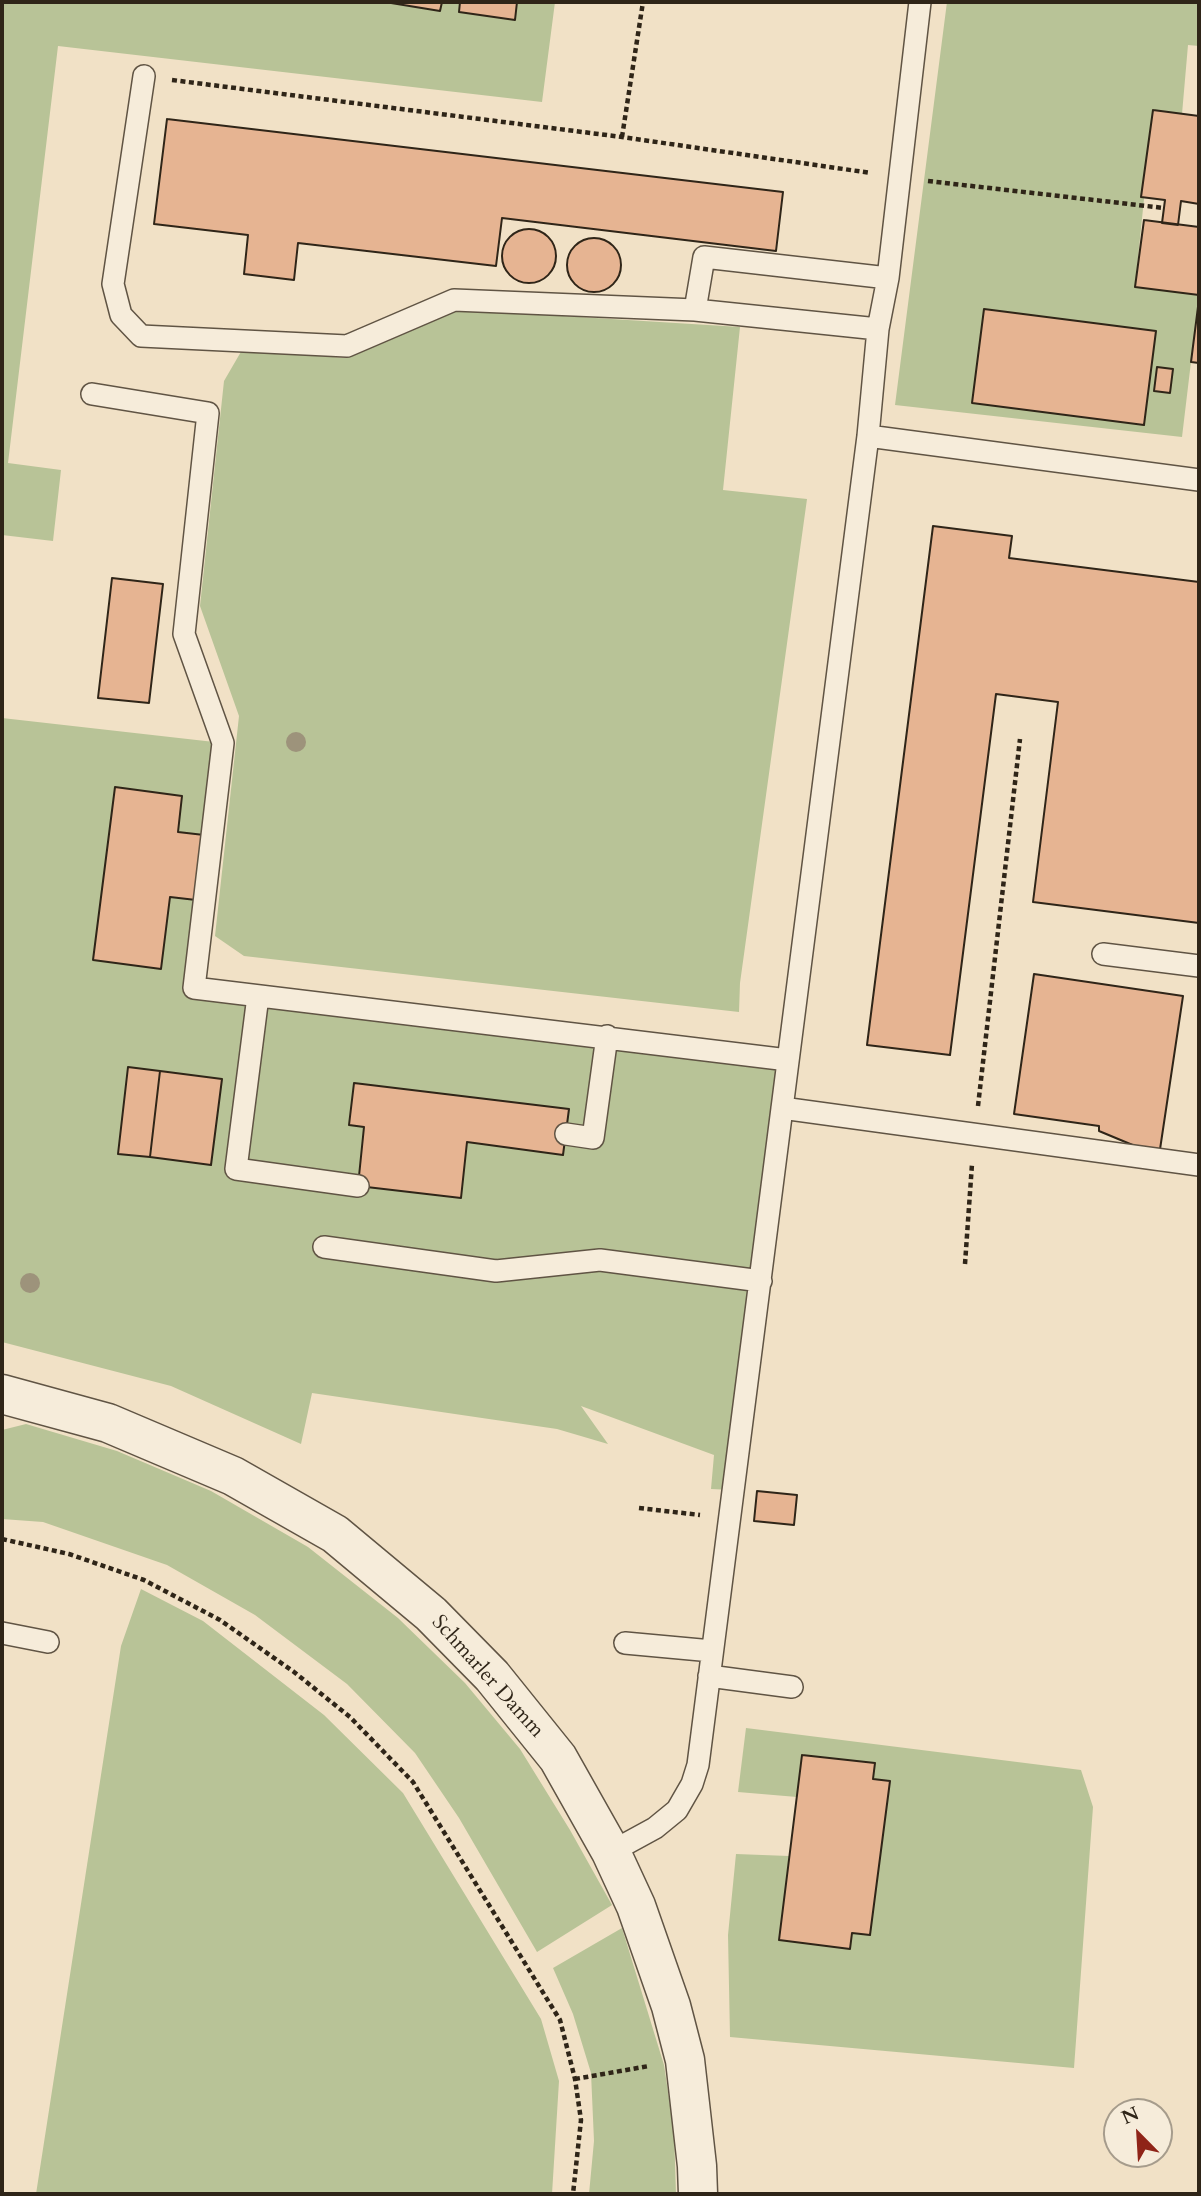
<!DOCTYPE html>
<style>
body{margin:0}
#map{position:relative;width:1201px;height:2196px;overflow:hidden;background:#f1e1c6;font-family:Cardo,serif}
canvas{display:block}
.frame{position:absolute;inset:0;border:4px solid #2f2518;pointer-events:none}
.north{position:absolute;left:1103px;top:2098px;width:70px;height:70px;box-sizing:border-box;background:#f6ecda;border:2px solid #a69c8c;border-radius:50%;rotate:336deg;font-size:19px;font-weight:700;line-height:28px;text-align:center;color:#2f2518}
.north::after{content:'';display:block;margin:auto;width:24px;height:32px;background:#8f2418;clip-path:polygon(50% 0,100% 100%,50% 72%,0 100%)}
</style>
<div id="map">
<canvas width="1201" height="2196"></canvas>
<div class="frame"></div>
<div class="north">N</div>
</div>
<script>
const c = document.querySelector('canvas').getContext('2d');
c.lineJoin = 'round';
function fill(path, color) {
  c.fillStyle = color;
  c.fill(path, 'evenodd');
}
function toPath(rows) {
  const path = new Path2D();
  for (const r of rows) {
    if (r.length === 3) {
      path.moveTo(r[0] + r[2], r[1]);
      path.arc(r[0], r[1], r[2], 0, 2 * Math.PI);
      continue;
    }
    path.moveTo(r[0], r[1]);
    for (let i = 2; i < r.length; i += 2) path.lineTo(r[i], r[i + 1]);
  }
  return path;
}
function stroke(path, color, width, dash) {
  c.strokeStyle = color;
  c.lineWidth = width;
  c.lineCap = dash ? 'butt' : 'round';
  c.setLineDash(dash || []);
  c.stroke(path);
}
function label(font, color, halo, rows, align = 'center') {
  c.font = font + ' Cardo,serif';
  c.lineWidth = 5;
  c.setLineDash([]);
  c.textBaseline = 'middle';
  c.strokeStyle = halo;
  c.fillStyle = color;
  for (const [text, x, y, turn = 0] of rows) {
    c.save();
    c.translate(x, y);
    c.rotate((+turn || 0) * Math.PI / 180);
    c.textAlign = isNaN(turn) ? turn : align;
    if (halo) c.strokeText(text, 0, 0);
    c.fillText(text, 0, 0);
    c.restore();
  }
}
const green = toPath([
 [2,2,555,2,542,102,58,46,8,463,61,470,53,541,2,535],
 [947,2,1199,2,1199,46,1188,45,1182,114,1153,111,1135,287,1199,295,1182,437,895,405],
 [451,309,740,327,723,490,807,499,740,983,739,1012,244,956,215,936,239,716,200,606,224,381,242,350,346,358],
 [2,718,223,743,194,987,788,1060,732,1490,711,1489,714,1455,581,1406,608,1444,557,1429,312,1393,301,1444,171,1386,2,1342],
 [26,1424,117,1451,211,1491,308,1547,398,1618,465,1683,520,1749,570,1830,612,1905,537,1952,459,1818,415,1753,347,1684,255,1615,167,1565,43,1522,2,1519,2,1430],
 [141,1589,203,1621,324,1715,403,1793,541,2019,559,2081,552,2194,36,2194,121,1646],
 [746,1728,1081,1770,1093,1807,1074,2068,730,2037,728,1935,736,1854,789,1856,779,1940,850,1949,874,1763,803,1755,797,1797,738,1792],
 [622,1928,664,2065,674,2132,676,2194,589,2194,594,2141,591,2073,573,2014,553,1968]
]);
const building = toPath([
 [385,2,442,2,440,11,385,2],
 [460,2,517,2,515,20,459,12,460,2],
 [1153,110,1199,116,1199,204,1181,201,1178,225,1162,223,1165,200,1141,197,1153,110],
 [167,119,783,192,776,251,502,218,496,266,298,243,294,280,244,274,248,235,154,224,167,119],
 [1144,220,1199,227,1199,295,1135,287,1144,220],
 [529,256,27],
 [594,265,27],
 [1199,299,1199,363,1191,362,1199,299],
 [984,309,1156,331,1144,425,972,403,984,309],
 [1157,367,1173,369,1170,393,1154,391,1157,367],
 [933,526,1012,536,1009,558,1199,582,1199,923,1033,902,1058,702,996,694,950,1055,867,1045,933,526],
 [112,578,163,584,149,703,98,698,112,578],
 [115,787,182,796,178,832,204,835,196,900,170,897,161,969,93,960,115,787],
 [1034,974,1183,996,1159,1156,1099,1131,1099,1126,1014,1114,1034,974],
 [128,1067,160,1071,150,1157,118,1154,128,1067],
 [160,1071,222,1079,211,1165,150,1157,160,1071],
 [354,1083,569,1109,563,1155,467,1142,461,1198,358,1186,364,1127,349,1125,354,1083],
 [757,1491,797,1495,794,1525,754,1521,757,1491],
 [802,1755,875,1763,873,1779,890,1781,870,1935,852,1933,850,1949,779,1940,802,1755]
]);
const path = toPath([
 [172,80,622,137,871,173],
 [622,137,643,2],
 [928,181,1164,208],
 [978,1106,1020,739],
 [965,1264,972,1164],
 [639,1508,700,1515],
 [2,1539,69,1554,144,1580,220,1620,294,1672,350,1717,413,1782,560,2020,575,2079,581,2120,573,2194],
 [575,2079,649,2066]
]);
const service = toPath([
 [144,76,113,284,121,315,141,336,347,346,454,300,695,310,878,329],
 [695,310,704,257,888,278],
 [92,394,208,413,184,634,223,743,194,988,788,1060],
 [868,436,1199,480],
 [1103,954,1199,966],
 [258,996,236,1169,358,1186],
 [782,1108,1199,1165],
 [566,1134,593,1138,607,1036],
 [324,1247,496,1271,600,1260,761,1281],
 [2,1633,48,1642],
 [625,1643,712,1651],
 [709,1676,792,1687],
 [611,1852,655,1828,677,1810,692,1784,698,1765,868,436,878,329,888,278,920,2]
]);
const tertiary = toPath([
 [2,1394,108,1423,233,1476,335,1534,431,1614,492,1676,558,1758,611,1852,636,1906,671,2006,685,2060,697,2166,698,2194]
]);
const trees = [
 [296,742],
 [30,1283]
];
const streetNames = [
 ["Schmarler Damm",487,1677,48]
];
fill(green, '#b8c397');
fill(building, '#e6b492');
stroke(building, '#2f2518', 2);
stroke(service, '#605444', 24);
stroke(tertiary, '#605444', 41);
stroke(path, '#2f2518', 4.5, [5, 3.5]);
stroke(service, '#f6ecda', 21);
stroke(tertiary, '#f6ecda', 38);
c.fillStyle = '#9d937b';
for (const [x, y] of trees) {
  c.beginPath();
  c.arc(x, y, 10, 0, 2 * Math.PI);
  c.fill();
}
label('21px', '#2f2518', '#f6ecda', streetNames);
</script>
